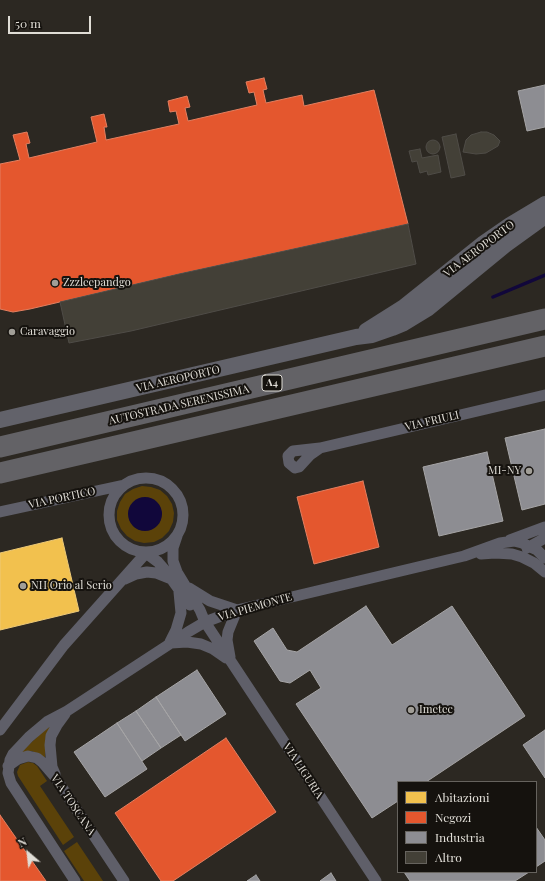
<!DOCTYPE html>
<style>
body{margin:0}
#map{position:relative;width:545px;height:881px;overflow:hidden;background:#2c2822;font-family:"Playfair Display",serif}
canvas{display:block}
.legend{position:absolute;left:397px;top:781px;width:140px;height:92px;box-sizing:border-box;background:#15120e;border:1px solid #66635e;margin:0;padding:5px 7px;list-style:none;font-size:12px;color:#e0ddd6}
.legend li{display:flex;align-items:center;gap:8px;height:20px}
.legend b{width:20px;border:1px solid #66635e}
.north{position:absolute;left:8px;top:833px;width:40px;height:40px;-webkit-text-stroke:3px #15120e;paint-order:stroke;rotate:332deg;font-size:11px;font-weight:700;line-height:16px;text-align:center;color:#e0ddd6}
.north::after{content:'';display:block;margin:auto;width:14px;height:18px;background:#e0ddd6;clip-path:polygon(50% 0,100% 100%,50% 72%,0 100%)}
.scale{position:absolute;left:8px;top:16px;width:83px;height:18px;box-sizing:border-box;border:2px solid #e0ddd6;border-top:0;padding-left:5px;font-size:12px;line-height:14px;white-space:nowrap;color:#e0ddd6;-webkit-text-stroke:3px #15120e;paint-order:stroke}
</style>
<div id="map">
<canvas width="545" height="881"></canvas>
<ul class="legend">
<li><b style="height:11px;background:#f2c14e"></b>Abitazioni</li>
<li><b style="height:11px;background:#e4572e"></b>Negozi</li>
<li><b style="height:11px;background:#8d8d92"></b>Industria</li>
<li><b style="height:11px;background:#434037"></b>Altro</li>
</ul>
<div class="north">N</div>
<div class="scale">50 m</div>
</div>
<script>
const c = document.querySelector('canvas').getContext('2d');
c.lineJoin = 'round';
function fill(path, color) {
  c.fillStyle = color;
  c.fill(path, 'evenodd');
}
function toPath(rows) {
  const path = new Path2D();
  for (const r of rows) {
    if (r.length === 3) {
      path.moveTo(r[0] + r[2], r[1]);
      path.arc(r[0], r[1], r[2], 0, 2 * Math.PI);
      continue;
    }
    path.moveTo(r[0], r[1]);
    for (let i = 2; i < r.length; i += 2) path.lineTo(r[i], r[i + 1]);
  }
  return path;
}
function stroke(path, color, width, dash) {
  c.strokeStyle = color;
  c.lineWidth = width;
  c.lineCap = dash ? 'butt' : 'round';
  c.setLineDash(dash || []);
  c.stroke(path);
}
function label(font, color, halo, rows, align = 'center') {
  c.font = font + ' "Playfair Display",serif';
  c.lineWidth = 4;
  c.setLineDash([]);
  c.textBaseline = 'middle';
  c.strokeStyle = halo;
  c.fillStyle = color;
  for (const [text, x, y, turn = 0] of rows) {
    c.save();
    c.translate(x, y);
    c.rotate((+turn || 0) * Math.PI / 180);
    c.textAlign = isNaN(turn) ? turn : align;
    if (halo) c.strokeText(text, 0, 0);
    c.fillText(text, 0, 0);
    c.restore();
  }
}
const green = toPath([
 [142,486,151,487,160,490,167,496,172,504,174,513,173,522,169,531,162,538,154,542,144,543,135,541,127,536,121,529,117,520,117,511,120,502,125,494,133,489],
 [158,504,162,513,159,524,139,530,134,527,131,523],
 [49,726,50,727,45,740,45,758,32,751,20,753],
 [28,762,33,763,37,766,47,781,40,786,74,837,63,845,18,776,17,772,20,765],
 [77,842,103,881,84,881,64,851]
]);
const water = toPath([
 [145,514,17]
]);
const homes = toPath([
 [62,538,79,611,0,630,0,553,62,538]
]);
const shops = toPath([
 [264,78,267,89,263,90,266,103,302,95,304,106,374,90,408,224,179,274,30,309,13,312,0,309,0,164,20,160,13,135,27,132,30,143,26,144,29,158,97,142,91,117,104,114,107,127,104,127,106,140,179,124,176,111,170,112,168,101,187,96,190,107,185,108,188,121,257,105,254,92,249,93,246,82,264,78],
 [363,481,379,547,314,564,297,497,363,481],
 [226,738,276,812,173,881,161,881,115,813,226,738],
 [0,815,46,881,0,881,0,815]
]);
const industry = toPath([
 [545,85,545,127,527,131,518,91,545,85],
 [545,429,545,504,522,510,505,438,545,429],
 [487,452,503,521,439,536,423,467,487,452],
 [366,606,392,645,452,606,525,716,426,782,398,782,398,801,372,818,296,704,321,688,310,670,290,683,280,681,254,641,273,628,287,650,297,652,366,606],
 [197,670,226,714,185,741,156,697,197,670],
 [156,697,181,735,161,748,136,711,156,697],
 [136,711,161,748,142,761,117,723,136,711],
 [117,723,147,769,105,797,74,752,117,723],
 [545,730,545,778,523,745,545,730],
 [536,827,545,840,545,861,536,867,536,827],
 [404,872,529,872,515,881,410,881,404,872],
 [331,873,336,881,320,881,331,873],
 [256,875,260,881,247,881,256,875]
]);
const stream = toPath([
 [493,297,545,275]
]);
const building = toPath([
 [481,132,487,132,494,135,500,141,498,146,486,153,476,154,463,152,466,140,471,135,481,132],
 [456,134,465,175,451,178,442,137,456,134],
 [433,147,7],
 [420,149,422,158,438,155,441,172,428,175,427,171,420,173,417,161,412,162,409,151,420,149],
 [408,224,416,264,131,331,69,343,60,302,179,274,408,224]
]);
const street = toPath([
 [320,448,545,395],
 [320,448,310,455,299,467,295,468,289,463,288,456,293,451,320,448],
 [146,515,37],
 [0,512,124,485],
 [177,536,173,548,173,561,177,572,200,610,205,622,376,881],
 [510,540,545,527],
 [527,548,545,538],
 [146,553,158,562,165,570,190,605],
 [481,554,495,553,512,554,522,557,534,563,545,572],
 [125,579,136,574,147,572,156,573,171,579],
 [189,588,210,601,237,610],
 [170,642,176,630,181,613,179,592],
 [171,643,187,642,201,644,213,649,226,658],
 [230,657,227,640,228,632,237,610],
 [0,730,64,645,146,553],
 [8,766,18,759,28,756,37,758,42,762,55,777,124,881],
 [55,774,52,767,50,745,51,736,57,725,65,714],
 [75,881,11,783,8,773,10,760,13,754,29,737,48,721,67,711,188,632,205,622,237,610,464,556,500,543,514,541,522,543,537,550,545,558]
]);
const secondary = toPath([
 [366,331,404,307,484,243,510,225,545,204],
 [0,420,356,337,372,335,392,328,404,323,427,309,505,245,545,216]
]);
const highway = toPath([
 [0,447,545,319],
 [0,473,545,346]
]);
const markers = [
 [55,283,4,"#a19e97"],
 [12,332,4,"#a19e97"],
 [529,471,4,"#a19e97"],
 [23,586,4,"#a19e97"],
 [411,710,4,"#a19e97"]
];
const shields = [
 [272,383,20]
];
const shieldNames = [
 ["A4",272,383]
];
const streetNames = [
 ["VIA AEROPORTO",479,249,-37],
 ["VIA AEROPORTO",178,379,-13],
 ["AUTOSTRADA SERENISSIMA",179,405,-13],
 ["VIA FRIULI",432,421,-13],
 ["VIA PORTICO",62,498,-12],
 ["VIA PIEMONTE",255,607,-16],
 ["VIA LIGURIA",303,771,57],
 ["VIA TOSCANA",73,805,56]
];
const poiNames = [
 ["Zzzleepandgo",63,283],
 ["Caravaggio",20,332],
 ["MI-NY",521,471,"right"],
 ["NH Orio al Serio",31,586],
 ["Imetec",419,710]
];
fill(green, '#5b4209');
fill(water, '#11073b');
fill(homes, '#f2c14e');
stroke(homes, '#edc977', 1);
fill(shops, '#e4572e');
stroke(shops, '#e37f60', 1);
fill(industry, '#8d8d92');
stroke(industry, '#a6a5a6', 1);
stroke(stream, '#11073b', 3.5);
fill(building, '#434037');
stroke(building, '#4f4c47', 1);
stroke(street, '#5f5f69', 11);
stroke(secondary, '#62626a', 16);
stroke(highway, '#636266', 21);
for (const [x, y, r, color] of markers) {
  const dot = new Path2D();
  dot.arc(x, y, r, 0, 2 * Math.PI);
  c.fillStyle = color;
  c.fill(dot);
  stroke(dot, '#15120e', 1.5);
}
for (const [x, y, w] of shields) {
  const box = new Path2D();
  box.roundRect(x - w / 2, y - 8, w, 16, 3);
  c.fillStyle = '#15120e';
  c.fill(box);
  stroke(box, '#e0ddd6', 1);
}
label('bold 10px', '#e0ddd6', null, shieldNames);
label('11px', '#e0ddd6', '#15120e', streetNames);
label('11px', '#e0ddd6', '#15120e', poiNames, 'left');
</script>
